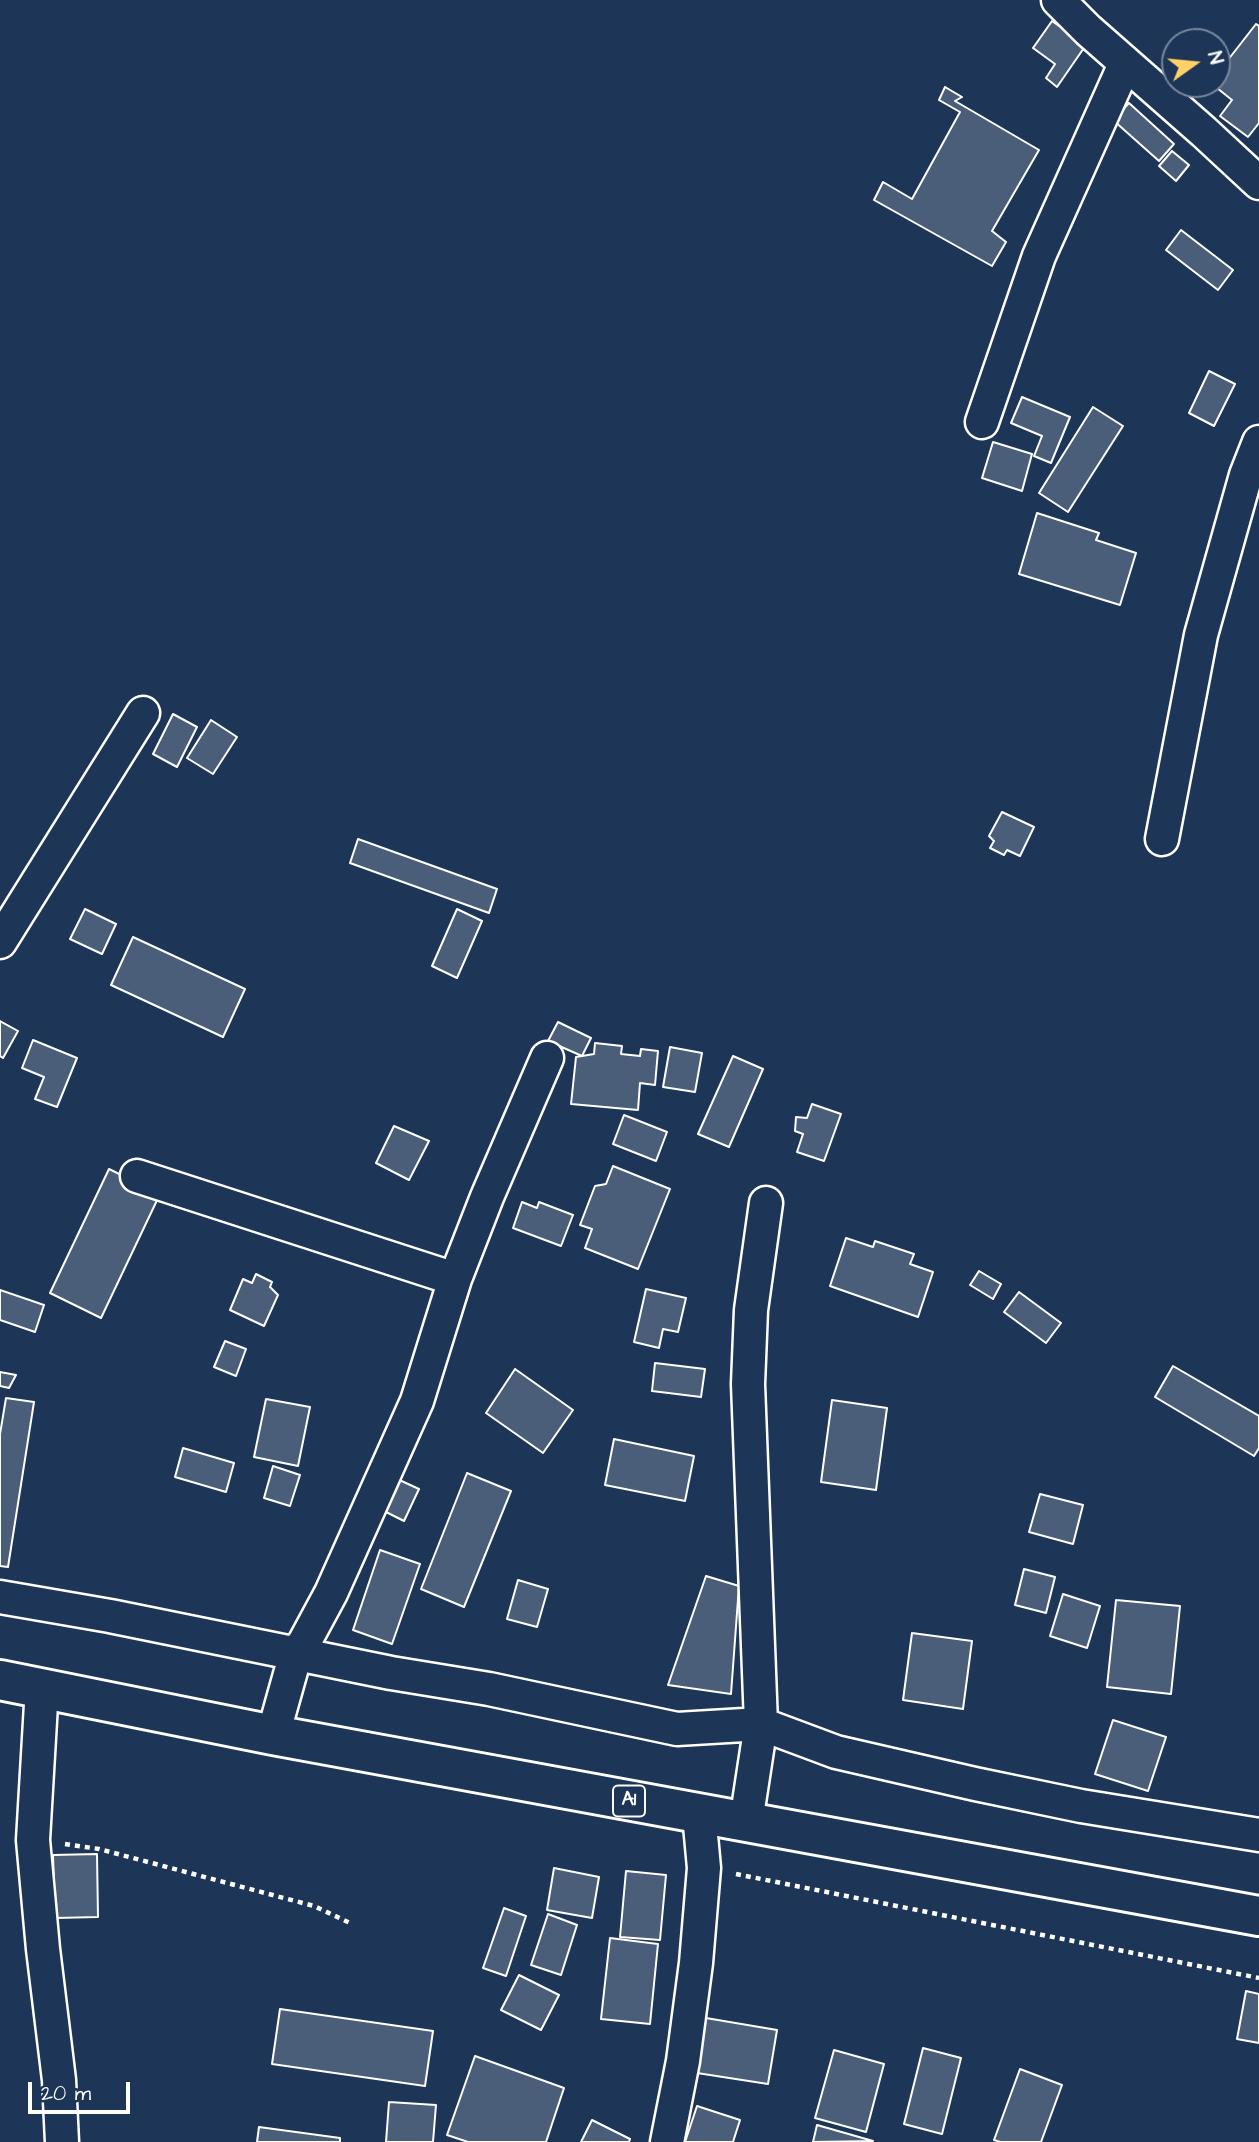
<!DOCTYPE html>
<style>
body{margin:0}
#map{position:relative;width:1259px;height:2142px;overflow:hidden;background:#1d3557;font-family:"Architects Daughter",sans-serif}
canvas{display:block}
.north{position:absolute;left:1161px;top:28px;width:70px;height:70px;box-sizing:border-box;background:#1d3557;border:2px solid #77869a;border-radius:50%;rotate:75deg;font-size:19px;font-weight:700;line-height:28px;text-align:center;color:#fff}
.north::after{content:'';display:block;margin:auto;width:24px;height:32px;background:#ffd166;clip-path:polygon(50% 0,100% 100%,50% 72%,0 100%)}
.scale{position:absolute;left:28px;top:2082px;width:102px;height:32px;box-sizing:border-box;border:4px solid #fff;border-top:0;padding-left:9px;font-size:21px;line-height:24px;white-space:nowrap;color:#fff;-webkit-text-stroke:5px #1d3557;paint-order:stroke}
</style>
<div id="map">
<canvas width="1259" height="2142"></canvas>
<div class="north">N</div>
<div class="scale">20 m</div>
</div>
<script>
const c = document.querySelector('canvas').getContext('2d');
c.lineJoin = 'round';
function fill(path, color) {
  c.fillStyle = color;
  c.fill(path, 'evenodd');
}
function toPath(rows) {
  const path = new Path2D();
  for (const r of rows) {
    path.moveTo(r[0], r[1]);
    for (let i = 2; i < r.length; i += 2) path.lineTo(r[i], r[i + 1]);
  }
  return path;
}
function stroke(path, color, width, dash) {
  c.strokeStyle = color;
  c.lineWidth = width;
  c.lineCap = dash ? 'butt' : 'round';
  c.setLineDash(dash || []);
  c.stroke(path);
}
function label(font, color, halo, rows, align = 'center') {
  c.font = font + ' "Architects Daughter",sans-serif';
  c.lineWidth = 5;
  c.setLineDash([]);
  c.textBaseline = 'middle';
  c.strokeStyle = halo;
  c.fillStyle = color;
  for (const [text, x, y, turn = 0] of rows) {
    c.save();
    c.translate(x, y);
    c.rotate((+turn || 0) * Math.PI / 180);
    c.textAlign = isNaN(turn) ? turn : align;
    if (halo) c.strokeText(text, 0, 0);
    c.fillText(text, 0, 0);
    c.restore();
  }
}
const building = toPath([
 [1052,21,1086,45,1057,87,1046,78,1055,64,1033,48,1052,21],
 [1256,24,1259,26,1259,123,1248,137,1220,116,1232,100,1212,84,1217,84,1217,74,1256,24],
 [945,87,962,97,955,101,1039,150,992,231,1006,242,992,266,874,200,883,182,912,199,960,112,939,100,945,87],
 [1129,103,1174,144,1159,161,1113,120,1129,103],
 [1172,151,1189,165,1176,181,1159,166,1172,151],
 [1181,230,1233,270,1218,290,1166,250,1181,230],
 [1209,371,1235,384,1214,426,1189,413,1209,371],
 [1022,397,1070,417,1051,463,1034,456,1042,436,1011,423,1022,397],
 [1093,407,1123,426,1068,512,1039,493,1093,407],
 [993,442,1032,454,1022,491,982,478,993,442],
 [1037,513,1099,533,1096,540,1136,553,1120,605,1019,574,1037,513],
 [173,714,197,727,177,767,153,754,173,714],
 [211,720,237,737,213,774,187,758,211,720],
 [1002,812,1034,827,1020,856,1007,850,1004,855,990,848,994,841,989,836,1002,812],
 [358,839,497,889,489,913,350,863,358,839],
 [85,909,116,924,102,954,70,939,85,909],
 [457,909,482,921,457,978,432,966,457,909],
 [133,937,245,989,223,1037,111,985,133,937],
 [0,1021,18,1031,3,1058,0,1056,0,1021],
 [558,1022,591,1038,582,1056,548,1041,558,1022],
 [33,1040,77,1058,57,1107,35,1099,44,1077,22,1068,33,1040],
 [595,1043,622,1046,621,1054,640,1056,641,1049,658,1051,655,1085,640,1083,638,1110,571,1104,576,1057,594,1054,595,1043],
 [670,1047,702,1053,695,1092,663,1087,670,1047],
 [733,1056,763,1069,729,1147,698,1134,733,1056],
 [812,1104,841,1114,824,1161,797,1152,803,1134,795,1131,796,1117,807,1118,812,1104],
 [624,1115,667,1132,656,1161,613,1144,624,1115],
 [394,1126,429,1141,409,1180,376,1163,394,1126],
 [613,1166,670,1189,638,1269,585,1248,592,1229,580,1225,595,1186,606,1184,613,1166],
 [109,1169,160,1194,101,1318,50,1293,109,1169],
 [522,1202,537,1208,539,1202,573,1215,561,1246,513,1228,522,1202],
 [846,1238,873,1247,875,1241,914,1254,910,1264,933,1272,918,1317,830,1286,846,1238],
 [979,1271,1001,1284,993,1299,970,1285,979,1271],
 [256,1274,272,1282,270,1287,278,1295,264,1326,230,1310,243,1279,252,1283,256,1274],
 [646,1289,686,1298,678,1332,663,1329,659,1348,634,1342,646,1289],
 [0,1290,44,1305,35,1332,0,1320,0,1290],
 [1019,1292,1061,1323,1046,1343,1004,1312,1019,1292],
 [225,1341,246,1349,236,1376,214,1367,225,1341],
 [655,1363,705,1369,701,1397,652,1391,655,1363],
 [1173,1366,1259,1416,1259,1448,1254,1456,1155,1397,1173,1366],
 [515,1369,573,1410,543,1453,486,1413,515,1369],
 [0,1372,16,1375,9,1388,0,1386,0,1372],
 [6,1398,34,1402,8,1567,0,1566,0,1434,6,1398],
 [266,1399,310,1407,298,1466,254,1457,266,1399],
 [832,1400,887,1408,876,1490,821,1482,832,1400],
 [614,1439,694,1456,685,1501,605,1485,614,1439],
 [183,1448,234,1463,226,1492,175,1477,183,1448],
 [273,1466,300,1475,290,1506,264,1498,273,1466],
 [467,1473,511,1491,464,1607,421,1589,467,1473],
 [395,1478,419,1489,404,1521,380,1509,395,1478],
 [1040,1494,1083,1505,1073,1544,1029,1532,1040,1494],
 [380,1550,420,1564,392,1644,353,1630,380,1550],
 [1024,1569,1055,1577,1046,1613,1015,1605,1024,1569],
 [706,1576,739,1586,731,1694,668,1685,706,1576],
 [518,1580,548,1589,537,1627,507,1619,518,1580],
 [1063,1594,1100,1606,1087,1648,1050,1636,1063,1594],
 [1116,1600,1180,1606,1171,1694,1107,1687,1116,1600],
 [912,1633,972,1641,963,1709,903,1700,912,1633],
 [1113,1720,1166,1737,1148,1791,1095,1774,1113,1720],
 [97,1854,98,1917,55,1918,53,1855,97,1854],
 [554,1868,599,1877,592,1918,547,1910,554,1868],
 [626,1871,666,1875,660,1940,620,1937,626,1871],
 [504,1908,526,1916,506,1976,483,1968,504,1908],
 [548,1914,577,1925,561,1975,531,1965,548,1914],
 [610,1938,658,1944,650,2024,601,2019,610,1938],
 [519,1975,559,1995,541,2030,501,2010,519,1975],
 [1246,1991,1259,1994,1259,2043,1237,2039,1246,1991],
 [280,2009,433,2031,425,2086,272,2064,280,2009],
 [706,2018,777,2030,768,2084,697,2073,706,2018],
 [923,2048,961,2058,942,2134,904,2124,923,2048],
 [834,2050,884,2064,866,2132,815,2118,834,2050],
 [475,2056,564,2088,546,2142,468,2142,447,2135,475,2056],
 [1020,2069,1062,2085,1041,2142,1000,2142,994,2140,1020,2069],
 [389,2102,436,2105,433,2142,386,2142,389,2102],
 [697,2106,740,2120,733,2142,685,2142,697,2106],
 [592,2120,630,2139,629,2142,581,2142,592,2120],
 [817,2125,873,2141,813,2142,817,2125],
 [259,2127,340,2138,340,2142,257,2142,259,2127]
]);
const path = toPath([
 [65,1844,99,1849,314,1906,350,1923],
 [736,1874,1259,1978]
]);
const minor = toPath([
 [1058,0,1088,30,1204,132,1259,183],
 [982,422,1039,256,1125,64],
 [1162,839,1201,635,1246,475,1259,442],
 [0,942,143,713],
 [137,1176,455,1279],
 [0,1597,110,1616,391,1673,489,1689,677,1729,761,1724,836,1752,975,1784,1081,1806,1259,1835],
 [42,1687,33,1840,43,1949,59,2080,62,2142],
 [273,1735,296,1653,304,1643,331,1593,417,1401,455,1279,487,1197,547,1058],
 [746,1822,761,1724,748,1384,751,1310,766,1203],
 [667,2142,683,2061,696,1963,704,1868,699,1814]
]);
const trunk = toPath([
 [0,1680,273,1735,1259,1916]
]);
const shields = [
 [629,1801,32]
];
const shieldNames = [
 ["A1",629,1801]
];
fill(building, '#4a5d79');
stroke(building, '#fff', 2);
stroke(minor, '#fff', 37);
stroke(trunk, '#fff', 44);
stroke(path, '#fff', 4.5, [5, 5]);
stroke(minor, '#1d3557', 32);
stroke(trunk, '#1d3557', 38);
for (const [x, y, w] of shields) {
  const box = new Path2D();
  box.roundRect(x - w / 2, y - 15.5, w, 31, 5);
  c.fillStyle = '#1d3557';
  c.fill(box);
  stroke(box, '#fff', 2);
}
label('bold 19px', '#fff', null, shieldNames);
</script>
